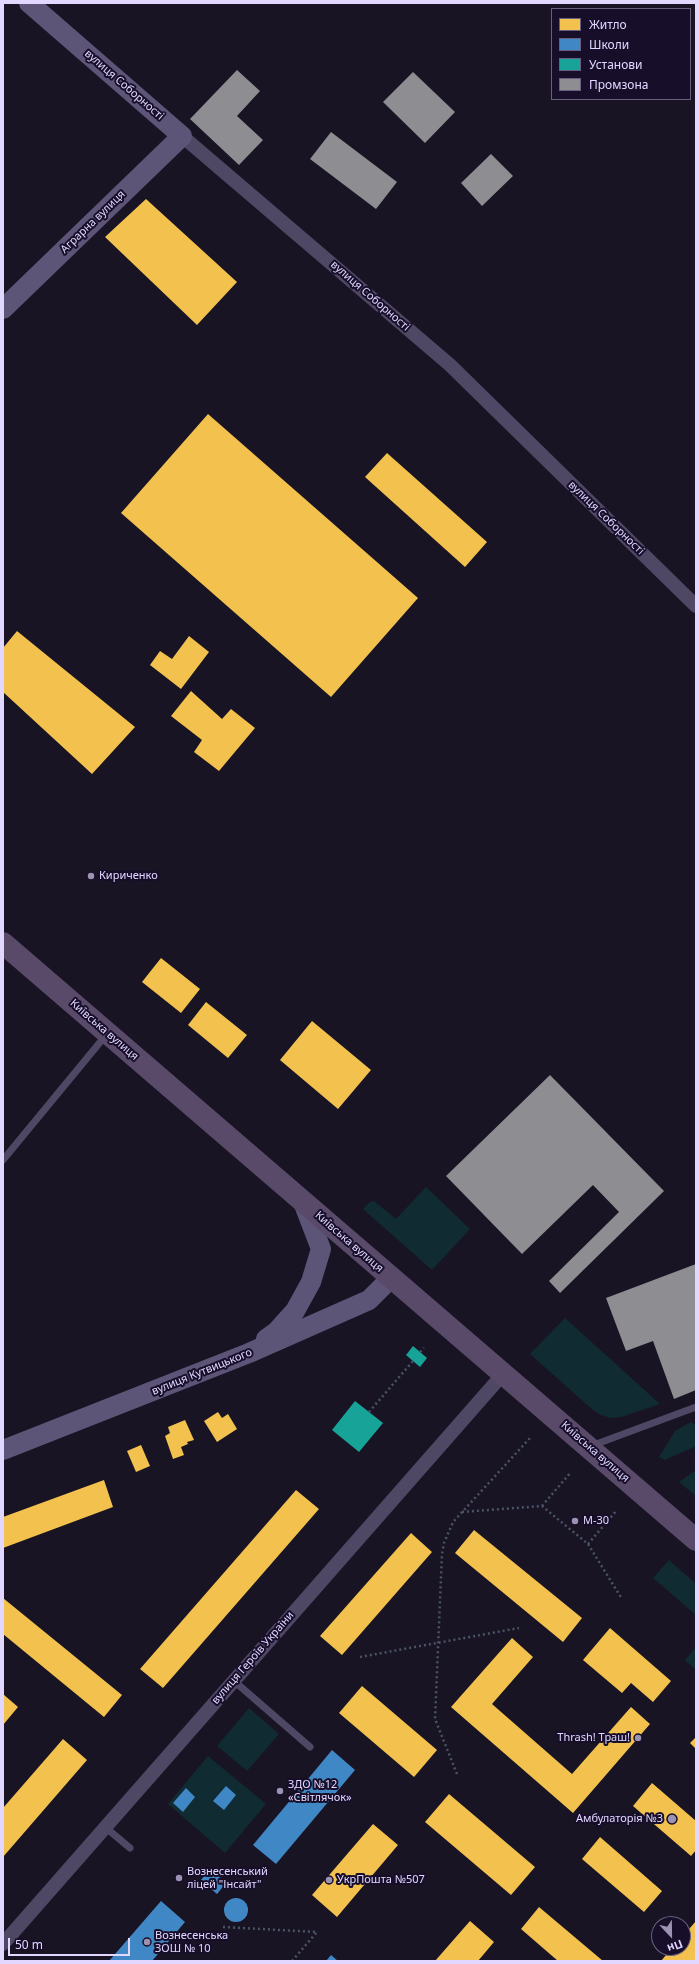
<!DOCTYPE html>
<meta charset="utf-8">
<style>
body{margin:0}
#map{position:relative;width:699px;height:1964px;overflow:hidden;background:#191424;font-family:"Noto Sans",sans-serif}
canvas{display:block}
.frame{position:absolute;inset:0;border:4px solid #e2d7ff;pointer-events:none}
.legend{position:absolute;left:551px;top:8px;width:140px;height:92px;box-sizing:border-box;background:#170e2a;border:1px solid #685e7f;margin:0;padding:5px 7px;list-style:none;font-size:12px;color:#e2d7ff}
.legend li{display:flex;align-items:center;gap:8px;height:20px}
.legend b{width:20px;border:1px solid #685e7f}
.north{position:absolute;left:651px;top:1916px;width:40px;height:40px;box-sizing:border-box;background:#170e2a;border:1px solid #685e7f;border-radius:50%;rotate:158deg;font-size:11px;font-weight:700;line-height:16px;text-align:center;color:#e2d7ff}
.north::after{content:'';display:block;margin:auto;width:14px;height:18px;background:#9c93b2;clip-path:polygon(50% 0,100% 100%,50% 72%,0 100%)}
.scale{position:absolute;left:8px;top:1938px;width:122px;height:18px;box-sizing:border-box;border:2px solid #e2d7ff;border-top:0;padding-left:5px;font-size:12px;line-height:14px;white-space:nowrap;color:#e2d7ff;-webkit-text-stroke:3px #170e2a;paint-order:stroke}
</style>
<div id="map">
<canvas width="699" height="1964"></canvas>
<div class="frame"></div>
<ul class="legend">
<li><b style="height:11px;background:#f2c14e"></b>Житло</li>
<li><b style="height:11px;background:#3f88c5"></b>Школи</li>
<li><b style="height:11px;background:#17a398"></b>Установи</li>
<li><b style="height:11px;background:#8d8d92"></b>Промзона</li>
</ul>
<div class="north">Пн</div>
<div class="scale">50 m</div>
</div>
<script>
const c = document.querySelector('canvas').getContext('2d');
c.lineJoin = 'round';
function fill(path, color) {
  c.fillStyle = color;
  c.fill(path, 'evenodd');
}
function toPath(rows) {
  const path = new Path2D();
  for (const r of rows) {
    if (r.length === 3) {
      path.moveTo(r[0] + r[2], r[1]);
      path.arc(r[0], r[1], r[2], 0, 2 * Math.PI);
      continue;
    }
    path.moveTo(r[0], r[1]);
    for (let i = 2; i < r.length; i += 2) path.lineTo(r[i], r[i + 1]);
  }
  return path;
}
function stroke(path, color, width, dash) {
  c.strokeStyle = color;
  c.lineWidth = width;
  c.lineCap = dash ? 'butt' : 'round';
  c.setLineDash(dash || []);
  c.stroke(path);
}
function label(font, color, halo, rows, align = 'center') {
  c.font = font + ' "Noto Sans",sans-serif';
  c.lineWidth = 4;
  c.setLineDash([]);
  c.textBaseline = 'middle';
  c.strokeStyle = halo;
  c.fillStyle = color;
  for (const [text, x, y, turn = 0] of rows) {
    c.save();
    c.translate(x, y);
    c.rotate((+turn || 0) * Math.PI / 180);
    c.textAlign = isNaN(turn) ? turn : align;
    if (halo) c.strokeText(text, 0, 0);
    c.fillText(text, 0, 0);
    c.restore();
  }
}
const green = toPath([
 [426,1187,470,1229,432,1270,363,1209,370,1202,374,1201,396,1219],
 [565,1318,660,1404,621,1417,611,1418,601,1415,593,1410,530,1354],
 [691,1422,696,1426,696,1446,665,1460,659,1457,675,1431],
 [696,1470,696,1496,679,1482],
 [669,1560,696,1584,696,1615,653,1578],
 [696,1647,696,1670,685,1660],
 [249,1708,279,1734,247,1771,217,1746],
 [208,1756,266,1804,225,1853,168,1804]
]);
const homes = toPath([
 [146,199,237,282,197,325,105,237],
 [208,414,418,598,331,697,121,513],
 [387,453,487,542,465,567,365,477],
 [17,631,135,727,92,774,3,692,3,648],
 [189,636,209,652,181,689,150,665,160,651,172,659],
 [191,691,222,719,231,709,255,728,219,771,194,752,202,740,171,716],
 [161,958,200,989,181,1013,142,982],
 [206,1002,247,1035,228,1058,188,1025],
 [312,1021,371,1070,338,1109,280,1060],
 [218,1412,222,1418,228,1414,237,1429,217,1442,204,1421],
 [185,1420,194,1440,187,1442,188,1444,181,1447,184,1455,173,1459,165,1436,170,1433,168,1427],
 [141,1445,150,1466,136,1472,127,1451],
 [104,1480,113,1507,3,1548,3,1517],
 [296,1490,319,1509,163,1688,140,1669],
 [474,1530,582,1618,563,1642,455,1553],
 [411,1533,432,1552,342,1655,320,1636],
 [3,1598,122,1695,104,1717,3,1634],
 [610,1628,671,1681,653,1702,631,1683,622,1693,583,1660],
 [512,1638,533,1657,492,1704,572,1774,631,1707,650,1724,573,1813,451,1707],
 [362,1686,437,1750,414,1777,339,1713],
 [3,1694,18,1707,3,1725],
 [696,1737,696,1749,690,1743],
 [63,1739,87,1760,3,1857,3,1808],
 [652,1783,696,1821,696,1850,691,1856,633,1806],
 [449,1794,535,1867,511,1895,425,1822],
 [373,1824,398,1845,337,1917,312,1895],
 [600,1837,662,1891,644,1912,582,1859],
 [539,1907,603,1961,558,1961,521,1929],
 [470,1921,494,1942,478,1961,435,1961],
 [696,1921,696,1961,661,1961,672,1948,683,1948,683,1936]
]);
const schools = toPath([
 [332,1750,355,1770,276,1864,253,1845],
 [226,1786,236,1795,224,1810,213,1801],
 [186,1788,195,1797,183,1812,173,1803],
 [210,1869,226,1883,217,1894,201,1880],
 [236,1910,12],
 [161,1901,185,1922,152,1961,109,1961],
 [331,1955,338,1961,326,1961]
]);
const public = toPath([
 [413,1346,427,1358,420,1367,406,1355],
 [355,1401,383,1423,359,1452,332,1430]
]);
const industry = toPath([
 [237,70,260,91,237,116,263,140,239,165,190,119],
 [413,72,455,112,425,143,383,102],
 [331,132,397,182,376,209,310,159],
 [491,154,513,176,482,206,461,183],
 [550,1075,664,1191,560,1293,549,1281,619,1212,593,1185,522,1254,446,1176],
 [696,1264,696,1390,674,1399,653,1341,626,1351,606,1298]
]);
const path = toPath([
 [420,1352,424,1348],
 [369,1412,413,1361],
 [542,1506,571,1472],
 [462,1512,542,1506,588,1544,622,1599],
 [588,1544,617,1510],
 [360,1657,519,1628],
 [457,1774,435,1719,442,1554,444,1543,453,1522,530,1438],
 [223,1927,318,1932],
 [292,1961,317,1932]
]);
const lane = toPath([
 [3,1160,106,1035],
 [591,1446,696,1407],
 [234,1681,310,1747],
 [105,1827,130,1848]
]);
const street = toPath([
 [182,136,450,365,696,606],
 [3,1944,504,1373]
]);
const secondary = toPath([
 [3,309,182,136,29,3],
 [266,1339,277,1331,295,1311,311,1282,321,1249,303,1202],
 [3,1450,249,1353,369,1300,391,1278]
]);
const primary = toPath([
 [3,943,696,1540]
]);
const markers = [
 [91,876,4,"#9c93b2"],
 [575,1521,4,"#9c93b2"],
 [638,1738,4,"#9c93b2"],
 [280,1791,4,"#9c93b2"],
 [672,1819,5,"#9c93b2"],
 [179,1878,4,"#9c93b2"],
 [329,1880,4,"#9c93b2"],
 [147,1942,4,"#9c93b2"]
];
const streetNames = [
 ["вулиця Соборності",124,85,41],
 ["Аграрна вулиця",93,222,-44],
 ["вулиця Соборності",370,296,41],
 ["вулиця Соборності",606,518,44],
 ["Київська вулиця",104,1030,41],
 ["Київська вулиця",349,1242,41],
 ["вулиця Кутвицького",202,1372,-22],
 ["Київська вулиця",595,1452,41],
 ["вулиця Героїв України",253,1658,-49]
];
const poiNames = [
 ["Кириченко",99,876],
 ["М-30",583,1521],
 ["Thrash! Траш!",630,1738,"right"],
 ["ЗДО №12",288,1785],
 ["«Світлячок»",288,1798],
 ["Амбулаторія №3",663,1819,"right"],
 ["Вознесенський",187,1872],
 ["ліцей \"Інсайт\"",187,1885],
 ["УкрПошта №507",337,1880],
 ["Вознесенська",155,1936],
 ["ЗОШ № 10",155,1949]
];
fill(green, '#112b32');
fill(homes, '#f2c14e');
fill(schools, '#3f88c5');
fill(public, '#17a398');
fill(industry, '#8d8d92');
stroke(path, '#495467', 2.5, [2, 3]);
stroke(lane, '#4f4865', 7);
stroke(street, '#4f4865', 14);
stroke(secondary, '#5d5577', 20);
stroke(primary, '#594a6a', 22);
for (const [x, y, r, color] of markers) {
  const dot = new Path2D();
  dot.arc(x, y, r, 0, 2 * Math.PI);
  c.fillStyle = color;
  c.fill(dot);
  stroke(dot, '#170e2a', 1.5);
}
label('11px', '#e2d7ff', '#170e2a', streetNames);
label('11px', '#e2d7ff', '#170e2a', poiNames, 'left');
</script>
